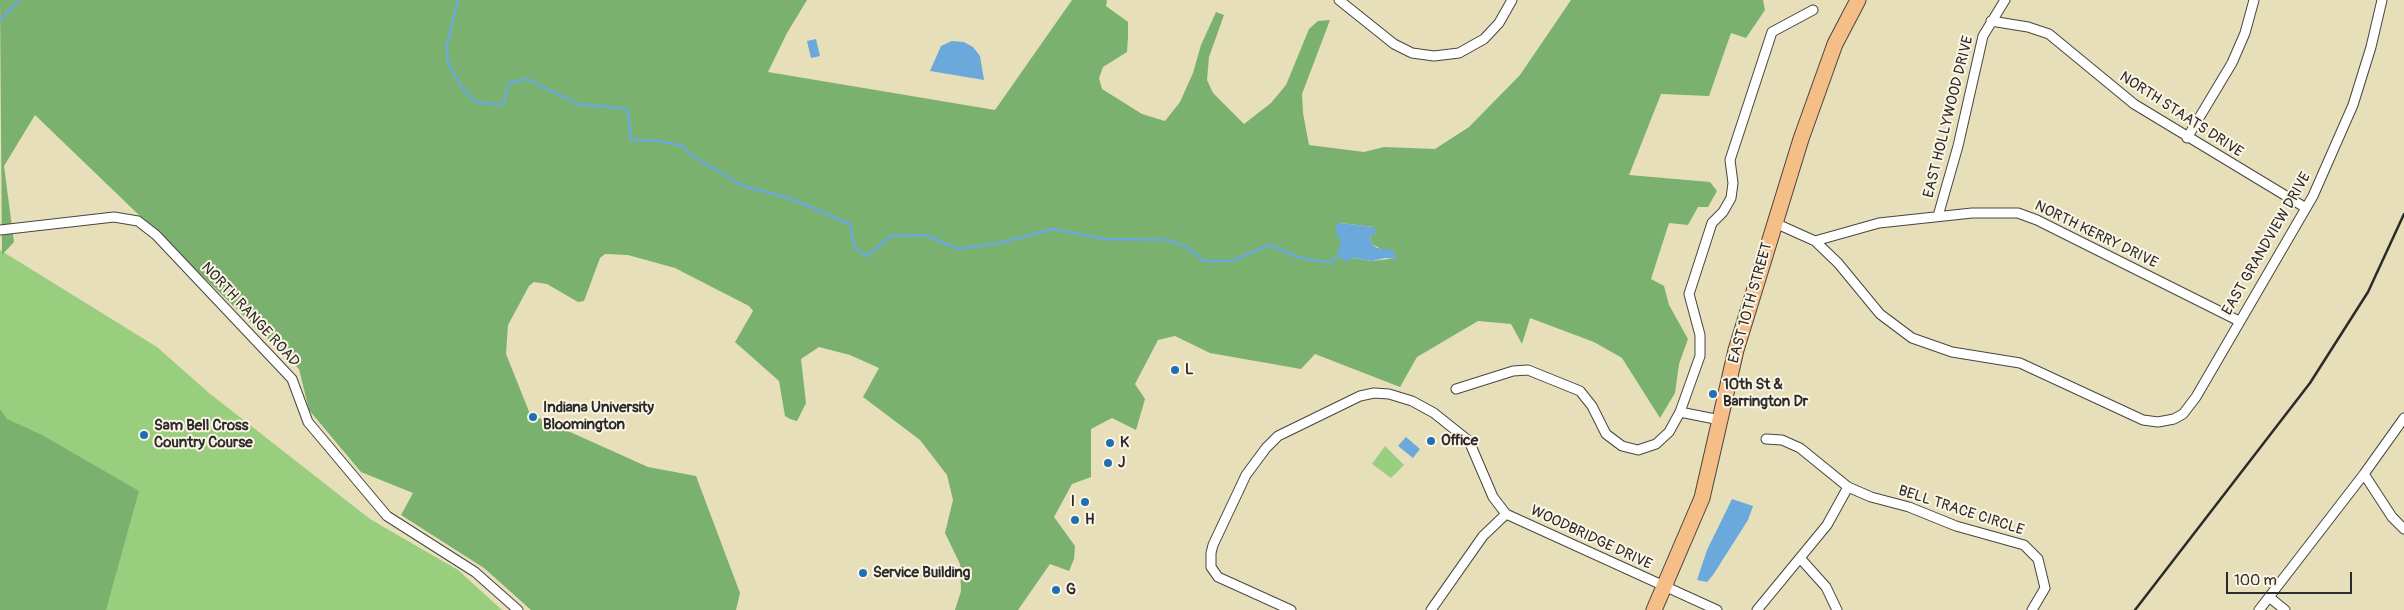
<!DOCTYPE html>
<style>
body{margin:0}
#map{position:relative;width:2404px;height:610px;overflow:hidden;background:#e6dfba;font-family:Pangolin,sans-serif}
canvas{display:block}
.scale{position:absolute;left:2226px;top:572px;width:126px;height:22px;box-sizing:border-box;border:2px solid #2b2b2b;border-top:0;padding-left:6px;font-size:15px;line-height:18px;white-space:nowrap;color:#2b2b2b;-webkit-text-stroke:4px #fcf5e5;paint-order:stroke}
</style>
<div id="map">
<canvas width="2404" height="610"></canvas>
<div class="scale">100 m</div>
</div>
<script>
const c = document.querySelector('canvas').getContext('2d');
c.lineJoin = 'round';
function fill(path, color) {
  c.fillStyle = color;
  c.fill(path, 'evenodd');
}
function toPath(rows) {
  const path = new Path2D();
  for (const r of rows) {
    path.moveTo(r[0], r[1]);
    for (let i = 2; i < r.length; i += 2) path.lineTo(r[i], r[i + 1]);
  }
  return path;
}
function stroke(path, color, width, dash) {
  c.strokeStyle = color;
  c.lineWidth = width;
  c.lineCap = dash ? 'butt' : 'round';
  c.setLineDash(dash || []);
  c.stroke(path);
}
function label(font, color, halo, rows, align = 'center') {
  c.font = font + ' Pangolin,sans-serif';
  c.lineWidth = 4;
  c.setLineDash([]);
  c.textBaseline = 'middle';
  c.strokeStyle = halo;
  c.fillStyle = color;
  for (const [text, x, y, turn = 0] of rows) {
    c.save();
    c.translate(x, y);
    c.rotate((+turn || 0) * Math.PI / 180);
    c.textAlign = isNaN(turn) ? turn : align;
    if (halo) c.strokeText(text, 0, 0);
    c.fillText(text, 0, 0);
    c.restore();
  }
}
const green = toPath([
 [0,250,157,347,209,393,370,519,458,570,502,610,96,610,0,420],
 [1385,446,1404,465,1391,478,1372,464]
]);
const forest = toPath([
 [0,0,807,0,787,33,768,72,995,110,1072,0,1107,0,1106,6,1128,22,1128,37,1127,52,1103,67,1099,78,1102,89,1142,114,1165,121,1180,102,1193,73,1201,45,1216,12,1224,15,1209,57,1207,80,1213,93,1244,124,1271,103,1286,85,1309,29,1318,21,1330,20,1302,94,1303,113,1309,145,1364,152,1384,147,1435,149,1469,127,1520,75,1571,0,1763,0,1765,10,1746,38,1731,33,1709,96,1661,94,1629,175,1710,182,1717,191,1708,207,1698,207,1688,225,1669,223,1651,279,1664,286,1669,305,1688,339,1679,364,1675,393,1660,418,1622,358,1594,342,1530,318,1522,344,1511,324,1478,321,1417,357,1400,387,1315,354,1301,369,1210,353,1175,336,1158,340,1135,384,1145,399,1136,430,1112,418,1091,429,1091,477,1072,484,1054,517,1075,546,1074,559,1069,571,1050,564,1018,610,955,610,961,591,960,564,945,533,953,500,947,475,920,440,863,397,879,368,850,355,819,347,801,359,806,403,797,421,790,419,785,416,779,381,735,342,753,311,749,306,675,268,628,255,605,254,600,258,584,301,578,302,547,284,534,282,529,286,508,325,506,354,530,414,648,467,696,476,740,593,736,610,531,610,484,568,401,515,413,493,361,472,309,410,299,369,35,115,4,166,14,242,2,255],
 [1340,223,1374,227,1370,236,1372,244,1397,258,1372,261,1337,256,1341,246],
 [0,409,7,419,42,435,139,491,106,610,0,610]
]);
const water = toPath([
 [816,39,820,56,811,58,807,41],
 [952,41,964,42,973,47,980,56,984,80,930,71,941,46],
 [1340,223,1374,227,1376,233,1370,236,1372,244,1377,248,1393,250,1397,259,1385,258,1372,261,1352,258,1348,262,1337,256,1341,240,1336,234,1336,225],
 [1406,437,1420,449,1413,458,1398,446],
 [1732,499,1753,506,1748,520,1713,575,1707,582,1697,580,1707,550]
]);
const stream = toPath([
 [458,0,447,45,448,63,461,86,475,102,503,105,509,83,527,79,578,104,628,109,631,140,660,141,684,146,688,153,743,186,789,198,850,224,854,247,867,256,891,236,926,235,958,249,1000,243,1053,229,1106,239,1168,240,1187,247,1204,261,1232,261,1269,245,1298,257,1317,261,1331,262,1337,256],
 [0,20,19,0]
]);
const street = toPath([
 [1339,0,1394,44,1412,53,1434,56,1459,53,1484,39,1499,23,1512,0],
 [1991,21,2028,27,2049,34,2134,104,2306,208],
 [2187,138,2232,63,2245,33,2254,0],
 [1938,216,1958,146,1983,36,2005,0],
 [1775,223,1815,241,1838,263,1880,314,1912,338,1952,352,2020,363,2143,420,2158,422,2174,419,2183,414,2196,397,2313,196,2353,105,2371,47,2382,0],
 [0,230,114,217,138,221,156,235,292,379,308,422,387,516,475,572,518,610],
 [1815,241,1879,223,1972,213,2018,213,2037,220,2239,321],
 [1456,389,1513,371,1528,370,1580,391,1592,406,1606,434,1622,446,1638,450,1656,444,1669,432,1680,412,1700,356,1700,335,1689,294,1712,223,1723,212,1731,198,1733,183,1730,160,1772,32,1813,10],
 [1680,412,1720,420],
 [1766,439,1782,440,1800,448,1848,487,1871,497,1909,507,1956,526,2024,545,2038,559,2045,588,2032,610],
 [2364,474,2392,517,2404,529],
 [1506,514,1717,610],
 [1800,558,1826,587,1837,610],
 [2269,597,2285,610],
 [1291,610,1218,577,1211,567,1211,553,1213,545,1246,475,1266,448,1278,436,1360,396,1374,393,1389,394,1412,401,1434,413,1469,441,1493,497,1506,514,1483,536,1431,610],
 [1757,610,1827,525,1848,487],
 [2259,610,2364,474,2404,418]
]);
const primary = toPath([
 [1654,610,1702,498,1736,350,1801,139,1835,44,1858,0]
]);
const rail = toPath([
 [2135,610,2310,383,2368,292,2404,214]
]);
const markers = [
 [1175,370,5,"#1f6fb2"],
 [1713,394,5,"#1f6fb2"],
 [533,417,5,"#1f6fb2"],
 [144,435,5,"#1f6fb2"],
 [1431,441,5,"#1f6fb2"],
 [1110,443,5,"#1f6fb2"],
 [1108,463,5,"#1f6fb2"],
 [1085,502,5,"#1f6fb2"],
 [1075,520,5,"#1f6fb2"],
 [863,573,5,"#1f6fb2"],
 [1056,590,5,"#1f6fb2"]
];
const streetNames = [
 ["NORTH STAATS DRIVE",2181,115,33],
 ["EAST HOLLYWOOD DRIVE",1949,117,-76],
 ["NORTH KERRY DRIVE",2096,235,26],
 ["EAST GRANDVIEW DRIVE",2267,244,-60],
 ["EAST 10TH STREET",1751,303,-74],
 ["NORTH RANGE ROAD",250,315,47],
 ["BELL TRACE CIRCLE",1961,511,18],
 ["WOODBRIDGE DRIVE",1591,538,25]
];
const poiNames = [
 ["L",1185,370],
 ["10th St &",1723,385],
 ["Barrington Dr",1723,402],
 ["Indiana University",543,408],
 ["Bloomington",543,425],
 ["Sam Bell Cross",154,426],
 ["Country Course",154,443],
 ["Office",1441,441],
 ["K",1120,443],
 ["J",1118,463],
 ["I",1075,502,"right"],
 ["H",1085,520],
 ["Service Building",873,573],
 ["G",1066,590]
];
fill(green, '#99ce7f');
fill(forest, '#7ab16e');
fill(water, '#6ba9dd');
stroke(stream, '#6ba9dd', 2.5);
stroke(street, '#474640', 11);
stroke(primary, '#474640', 17);
stroke(street, '#fff', 9);
stroke(primary, '#f6be87', 15);
stroke(rail, '#2b2b2b', 2.5);
for (const [x, y, r, color] of markers) {
  const dot = new Path2D();
  dot.arc(x, y, r, 0, 2 * Math.PI);
  c.fillStyle = color;
  c.fill(dot);
  stroke(dot, '#fcf5e5', 2);
}
label('15px', '#2b2b2b', '#fcf5e5', streetNames);
label('bold 15px', '#2b2b2b', '#fcf5e5', poiNames, 'left');
</script>
